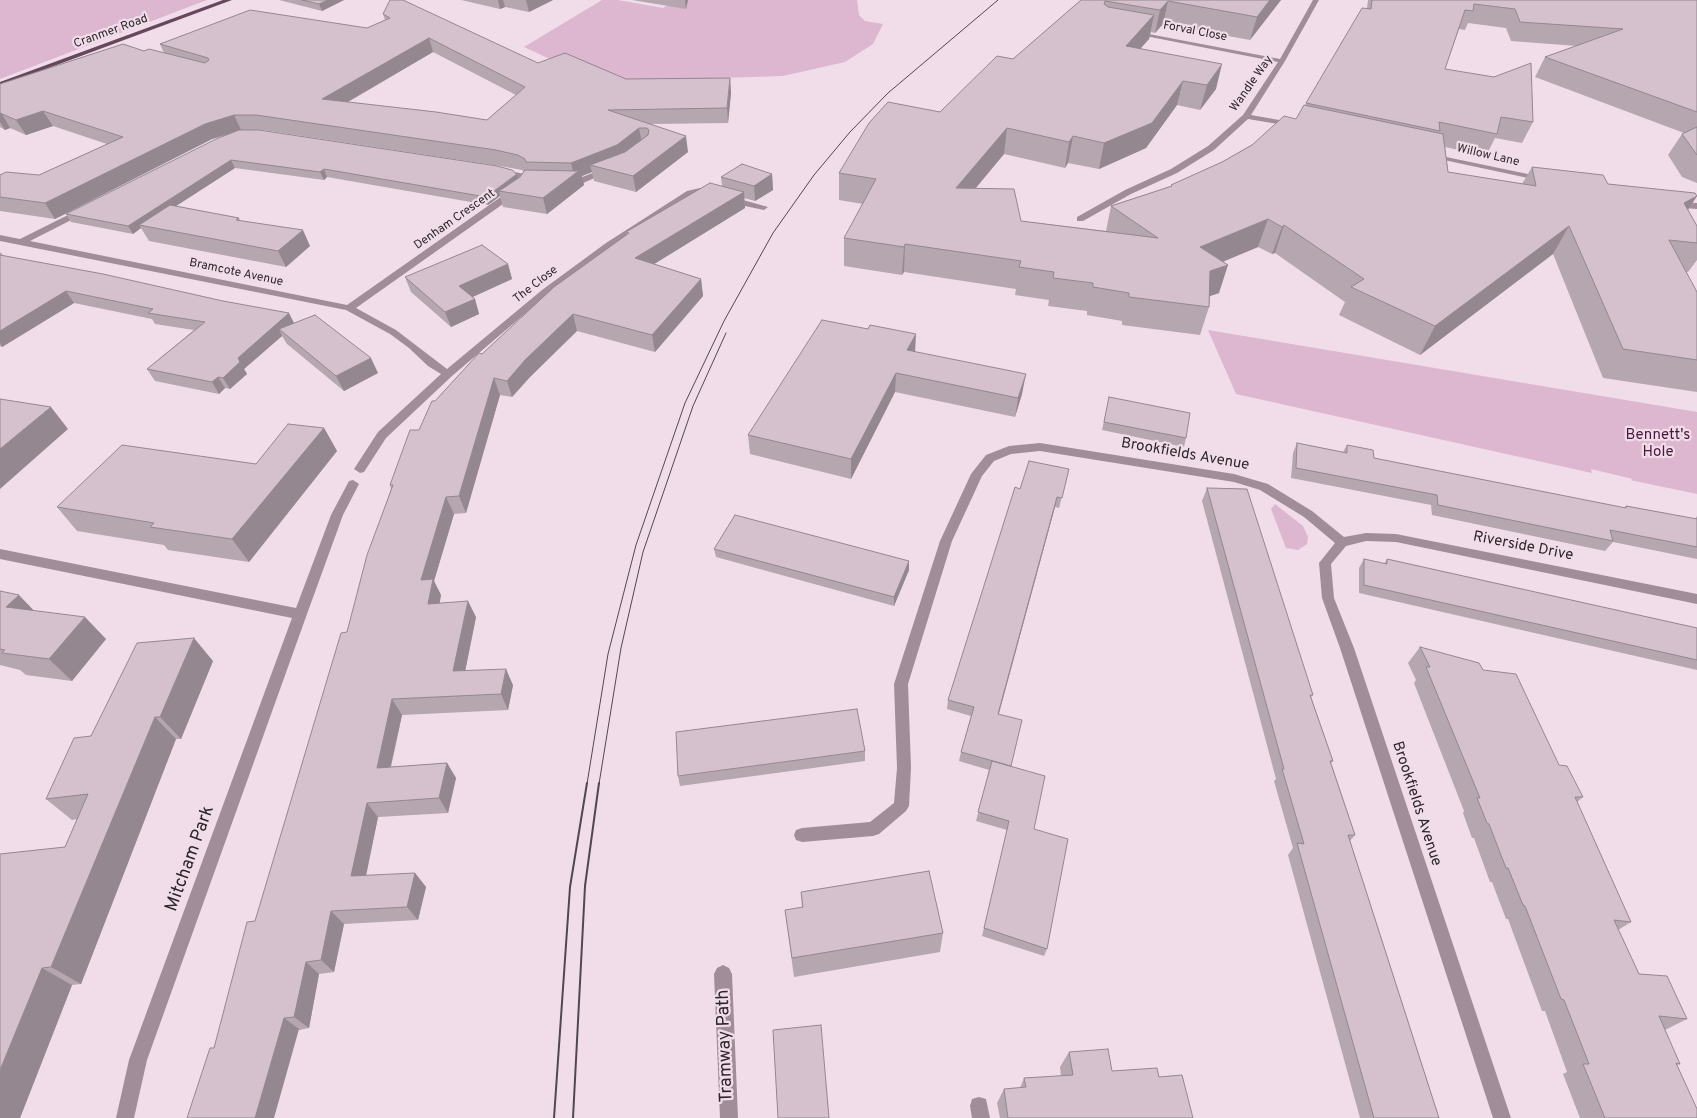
<!DOCTYPE html>
<style>
body{margin:0}
canvas{display:block;background:#f0dde9}
</style>
<canvas width="1697" height="1118"></canvas>
<script>
const c = document.querySelector('canvas').getContext('2d');
c.lineJoin = 'round';
function fill(path, color) {
  c.fillStyle = color;
  c.fill(path, 'evenodd');
}
function toPath(rows) {
  const path = new Path2D();
  for (const r of rows) {
    path.moveTo(r[0], r[1]);
    for (let i = 2; i < r.length; i += 2) path.lineTo(r[i], r[i + 1]);
  }
  return path;
}
function stroke(path, color, width, dash) {
  c.strokeStyle = color;
  c.lineWidth = width;
  c.lineCap = dash ? 'butt' : 'round';
  c.setLineDash(dash || []);
  c.stroke(path);
}
function label(font, color, halo, rows, align = 'center') {
  c.font = font + ' Overpass,sans-serif';
  c.lineWidth = 4.5;
  c.setLineDash([]);
  c.textBaseline = 'middle';
  c.strokeStyle = halo;
  c.fillStyle = color;
  for (const [text, x, y, turn = 0] of rows) {
    c.save();
    c.translate(x, y);
    c.rotate((+turn || 0) * Math.PI / 180);
    c.textAlign = isNaN(turn) ? turn : align;
    if (halo) c.strokeText(text, 0, 0);
    c.fillText(text, 0, 0);
    c.restore();
  }
}
const green = toPath([
 [0,0,207,0,0,79],
 [602,0,618,0,663,8,675,1,684,0,857,0,859,15,865,21,883,24,873,44,845,62,783,76,627,81,565,66,524,47],
 [1208,330,1697,412,1697,494,1630,480,1633,479,1591,469,1592,473,1236,394],
 [1275,504,1303,526,1308,537,1307,544,1298,550,1286,548,1271,509]
]);
const street = toPath([
 [1313,0,1319,0,1285,61,1251,115,1296,123,1296,127,1248,119,1214,150,1177,173,1131,194,1083,221,1077,221,1077,217,1125,190,1171,169,1208,146,1243,115,1278,62,1135,34,1132,32,1133,31,1280,59,1313,0],
 [1427,153,1542,177,1546,179,1542,181,1430,157,1427,157,1427,153],
 [605,168,612,170,579,185,568,184,564,182,568,180,575,180,605,168],
 [498,169,525,174,530,182,527,187,356,308,396,330,447,369,542,290,606,243,687,191,700,188,768,207,764,210,740,205,700,193,693,195,658,217,612,247,548,294,452,376,386,438,364,472,360,473,354,469,378,432,441,374,428,366,409,348,390,334,346,310,0,241,0,235,20,239,84,207,87,208,87,212,30,241,347,305,522,182,519,178,498,173,498,169],
 [1675,202,1697,203,1697,209,1672,207,1672,203,1675,202],
 [1040,443,1234,474,1268,484,1312,511,1344,537,1366,533,1396,534,1697,594,1697,604,1396,542,1366,541,1346,546,1331,564,1334,598,1354,648,1511,1118,1493,1118,1340,648,1322,598,1319,563,1335,543,1304,517,1260,490,1234,482,1040,451,1011,454,994,461,982,476,952,541,908,684,911,768,909,806,906,811,879,834,873,836,802,842,796,840,794,835,796,830,802,828,870,822,894,803,897,768,894,684,940,541,971,474,986,455,1009,446,1040,443],
 [353,480,359,484,343,515,307,614,147,1060,134,1118,116,1118,129,1060,292,618,0,559,0,549,296,608,331,515,349,481,353,480],
 [723,965,729,968,732,974,738,1118,720,1118,714,974,717,968,723,965],
 [979,1097,986,1099,990,1118,972,1118,970,1106,972,1099,979,1097]
]);
const primary = toPath([
 [223,0,232,0,0,86,0,82,223,0]
]);
const tramFar1 = toPath([
 [587,784,608,654,636,545,685,403,724,321,773,233,814,175,850,132,888,93,998,0],
 [599,784,621,648,643,552,693,406,726,333]
]);
const tram = toPath([
 [554,1118,570,887,587,783],
 [573,1118,585,886,599,783]
]);
const wall = toPath([
 [279,0,344,0,322,11],
 [461,0,553,0,529,12,505,7,500,9],
 [632,0,688,0,686,9],
 [1081,0,1281,0,1250,40,1163,24,1155,33,1151,32,1149,39,1141,48,1216,89,1200,110,1177,105,1146,148,1099,169,1068,163,1065,168,1004,154,976,188,1021,221,1106,231,1111,206,1171,186,1171,185,1222,162,1296,119,1305,106,1306,103,1367,8,1368,0,1697,0,1697,183,1682,177,1668,155,1682,134,1684,133,1535,77,1545,57,1577,46,1511,41,1506,28,1468,23,1465,30,1459,29,1445,69,1533,122,1522,143,1495,138,1486,156,1445,147,1448,172,1522,184,1532,167,1608,184,1697,196,1688,210,1697,226,1697,260,1688,272,1686,272,1697,292,1697,392,1603,378,1553,254,1420,355,1339,315,1345,302,1275,253,1272,254,1258,247,1223,262,1219,293,1210,296,1209,307,1200,335,1122,325,1122,321,1087,315,1087,311,1048,306,1049,300,1015,295,1016,289,904,272,902,275,844,266,844,238,863,204,839,200,839,173,940,112,1013,59],
 [383,14,538,63,626,79,730,78,731,93,728,123,651,124,688,152,636,192,594,181,592,172,582,176,584,185,547,214,503,207,500,196,488,205,327,177,324,180,235,168,176,206,239,218,240,220,310,246,286,267,149,241,141,228,133,234,71,222,66,214,229,134,212,139,55,219,0,211,0,175,39,175,107,144,53,126,26,135,10,128,5,130,0,127,0,84,144,51,164,53,160,44,367,28,385,20],
 [433,52,516,95,487,120,348,102],
 [241,130,263,130,500,166,522,170,524,172,518,178,517,174],
 [772,174,773,190,755,201,744,198,745,208,654,264,701,279,703,296,655,352,577,331,530,377,512,397,500,395,466,513,454,514,434,581,441,595,439,603,476,617,465,671,513,685,508,710,402,715,391,767,447,763,456,778,448,813,378,817,366,876,415,873,426,887,418,920,344,924,334,972,319,974,309,1028,214,1048,255,921,347,632,391,489,390,485,419,430,435,401,482,354,626,235,626,232,722,186,721,177],
 [0,252,4,256,294,323,378,373,344,391,287,344,282,336,244,369,247,374,230,389,225,388,219,394,155,381,147,369,194,330,155,324,152,319,74,303,2,347,0,346],
 [508,264,512,279,472,297,475,299,479,314,451,327,411,292,405,277],
 [915,352,1022,394,1015,417,895,392,851,479,750,454,748,435],
 [1109,397,1186,438,1184,447,1102,430],
 [324,428,337,451,249,562,168,550,164,545,77,531,57,507,256,464],
 [1297,443,1343,452,1347,445,1374,458,1624,508,1626,506,1695,519,1697,516,1697,559,1613,542,1605,551,1432,515,1431,505,1291,478,1293,453],
 [1069,469,1059,508,1055,507,999,714,1011,766,1034,829,1047,949,1044,956,982,936,1007,830,976,821,989,770,959,761,961,752,971,716,947,709,948,700,1020,489],
 [1207,488,1313,695,1311,697,1333,761,1331,763,1355,835,1350,841,1439,1118,1360,1118,1288,855,1293,848,1274,781,1276,779,1202,501],
 [714,549,909,561,909,570,894,606,716,557],
 [1364,559,1384,564,1387,559,1697,628,1697,670,1359,593,1359,568],
 [0,591,34,611,106,639,72,681,26,675,20,670,0,665],
 [1420,647,1483,670,1559,765,1583,797,1577,802,1631,922,1618,930,1639,974,1687,1019,1665,1030,1680,1064,1677,1065,1697,1118,1580,1118,1563,1074,1567,1072,1545,1011,1542,1011,1508,919,1506,919,1492,882,1490,882,1474,838,1472,838,1463,813,1464,811,1414,683,1416,680,1408,663],
 [213,661,181,739,176,739,81,984,72,985,20,1118,0,1118,65,847,77,819,72,820,46,799,91,736],
 [865,751,865,761,680,786,678,776],
 [801,892,943,933,940,952,794,977,785,910,802,908],
 [1069,1052,1112,1071,1159,1077,1193,1118,1000,1118,997,1103,1004,1089,1020,1088,1024,1078,1061,1076,1060,1067]
]);
const shadedWall = toPath([
 [328,0,344,0,322,11,319,4],
 [498,0,503,0,505,7,500,9],
 [526,0,553,0,529,12],
 [685,0,688,0,686,9],
 [1270,0,1281,0,1250,40,1257,17],
 [1168,1,1163,24,1155,33,1160,10],
 [1154,15,1149,39,1121,70,1126,46],
 [429,38,433,52,327,114,322,99],
 [1222,64,1216,89,1200,110,1207,85],
 [730,78,731,93,728,123,727,108],
 [1183,81,1177,105,1146,148,1099,169,1104,143],
 [43,111,53,126,26,135,16,120],
 [1,112,10,128,5,130,0,122,0,113],
 [234,115,241,130,212,139,55,219,45,203,205,124],
 [639,128,642,144,601,168,590,165,592,172,582,176,584,185,547,214,543,198,574,175,571,163],
 [1007,128,1004,154,953,215,956,188],
 [686,136,688,152,636,192,633,176],
 [1073,136,1068,163,1065,168,1069,142],
 [231,160,235,168,145,226,139,225,141,228,133,234,128,226],
 [324,169,327,177,324,180,320,172],
 [517,174,519,182,499,191,500,196,488,205,486,197],
 [772,174,773,190,755,201,754,186],
 [744,192,745,208,638,274,635,258],
 [1697,196,1679,223,1684,203],
 [1268,219,1258,247,1192,274,1200,247],
 [1284,225,1275,253,1272,254,1282,227],
 [1569,226,1553,254,1420,355,1435,326],
 [303,230,310,246,286,267,278,251],
 [905,244,904,272,902,275,904,247],
 [508,264,512,279,464,301,459,286],
 [1228,265,1219,293,1201,299,1210,271],
 [701,279,703,296,655,352,652,335],
 [66,291,74,303,2,347,0,343,0,331],
 [475,299,479,314,451,327,445,312],
 [289,313,295,325,279,329,282,336,244,369,247,374,230,389,223,378,238,358],
 [573,314,577,331,530,377,512,397,507,381,525,360],
 [916,334,915,354,907,350],
 [371,358,378,373,344,391,336,376],
 [896,373,895,392,851,479,851,459],
 [1026,374,1022,394,1015,417,1018,398],
 [218,377,225,388,219,394,212,382],
 [494,378,500,395,466,513,459,496],
 [51,407,68,429,0,489,0,449],
 [324,428,337,451,249,562,232,539],
 [446,497,454,514,434,581,441,595,437,620,428,604,421,580],
 [1057,497,1055,507,996,723,998,714],
 [909,561,909,570,894,606,894,597],
 [19,595,41,618,6,607],
 [468,601,476,617,462,687,453,671],
 [85,617,106,639,72,681,49,659],
 [194,638,213,661,181,739,160,717],
 [506,669,513,685,508,710,501,694],
 [392,699,402,715,387,783,377,768],
 [155,717,176,739,81,984,51,967],
 [447,763,456,778,448,813,439,798],
 [367,803,378,817,363,890,351,876],
 [415,873,426,887,418,920,407,907],
 [331,911,344,924,334,972,321,960],
 [306,962,319,974,309,1028,294,1017],
 [42,968,72,985,20,1118,0,1118,0,1070],
 [284,1018,299,1029,274,1118,255,1118]
]);
const building = toPath([
 [302,0,328,0,319,4,302,0],
 [390,0,403,0,538,63,565,53,626,79,730,78,727,108,608,110,686,136,633,176,590,165,625,152,648,135,649,130,647,128,639,128,617,145,571,163,526,162,525,159,518,155,496,150,256,115,234,115,205,124,45,203,0,197,0,175,6,172,39,175,123,137,43,111,16,120,0,113,0,84,123,44,144,51,149,49,205,63,209,60,208,58,160,44,250,10,367,28,390,18,383,14,390,0],
 [429,38,525,87,487,120,436,112,322,99,429,38],
 [1081,0,1270,0,1257,17,1168,1,1160,10,1105,1,1104,4,1108,7,1154,15,1126,46,1222,64,1207,85,1183,81,1152,123,1104,143,1073,136,1069,142,1007,128,956,188,1014,189,1021,221,1158,238,1111,206,1172,186,1171,185,1222,162,1252,145,1284,116,1296,119,1304,105,1443,134,1448,172,1536,186,1532,167,1603,175,1608,184,1695,193,1697,196,1684,203,1697,226,1697,243,1669,240,1697,292,1697,360,1623,349,1569,226,1435,326,1351,287,1364,279,1284,225,1282,227,1268,219,1200,247,1228,265,1210,271,1209,307,1129,297,1129,293,1093,287,1093,283,1053,278,1054,272,1019,267,1021,261,905,244,904,247,844,238,876,179,839,173,869,123,888,102,940,112,997,56,1013,59,1081,0],
 [1372,0,1697,0,1697,112,1545,57,1623,29,1520,22,1515,9,1474,4,1473,11,1465,10,1445,69,1494,77,1531,63,1533,122,1501,117,1497,134,1439,122,1440,131,1306,103,1362,8,1371,9,1372,0],
 [1697,127,1697,155,1682,134,1697,127],
 [239,130,259,130,497,166,512,170,517,174,486,197,324,169,320,172,231,160,128,226,66,214,216,139,239,130],
 [742,164,772,174,754,186,721,177,742,164],
 [581,169,543,198,499,191,520,177,525,170,576,171,581,169],
 [710,183,744,192,635,258,701,279,652,335,573,314,525,360,507,381,494,378,459,496,446,497,421,580,433,579,428,604,468,601,453,671,506,669,501,694,392,699,377,768,447,763,439,798,367,803,351,876,415,873,407,907,331,911,321,960,306,962,294,1017,284,1018,255,1118,187,1118,210,1048,214,1048,247,922,255,921,341,633,347,632,367,555,393,485,390,485,410,430,419,430,432,401,435,401,479,353,482,354,554,287,629,233,626,232,710,183],
 [170,205,239,218,236,220,303,230,278,251,139,225,170,205],
 [482,245,508,264,459,286,475,299,445,312,405,277,482,245],
 [0,255,103,274,223,301,289,313,238,358,240,362,223,378,218,377,212,382,147,369,205,322,148,313,153,309,66,291,0,331,0,255],
 [315,315,371,358,336,376,279,329,315,315],
 [822,320,868,329,870,325,916,334,907,350,1026,374,1018,398,896,373,851,459,748,435,822,320],
 [1109,397,1190,413,1186,438,1104,422,1109,397],
 [0,399,51,407,0,449,0,399],
 [288,424,324,428,232,539,150,527,154,523,57,507,122,445,256,464,288,424],
 [1297,443,1347,453,1347,445,1373,450,1374,458,1626,508,1626,506,1697,519,1697,547,1610,530,1613,541,1438,505,1437,495,1296,468,1297,443],
 [1029,461,1069,469,1062,498,1057,497,998,714,1022,720,1011,766,961,752,974,707,948,700,1015,487,1020,489,1029,461],
 [1207,488,1247,489,1313,695,1310,695,1333,761,1330,761,1355,835,1348,835,1439,1118,1374,1118,1297,843,1304,844,1282,769,1284,769,1207,488],
 [735,515,909,561,894,597,714,549,735,515],
 [1364,559,1387,564,1387,559,1697,628,1697,660,1364,585,1364,559],
 [0,591,19,595,6,607,85,617,49,659,2,653,5,650,0,649,0,591],
 [194,638,160,717,155,717,51,967,42,968,0,1070,0,854,65,847,88,794,46,799,74,738,91,736,137,643,194,638],
 [1420,647,1479,663,1483,670,1516,674,1559,765,1567,766,1583,797,1575,797,1631,922,1614,920,1639,974,1667,976,1687,1019,1659,1016,1680,1064,1676,1063,1697,1109,1697,1118,1605,1118,1583,1064,1589,1064,1564,1000,1561,999,1525,906,1523,905,1508,868,1506,868,1489,824,1487,823,1477,798,1480,798,1426,667,1430,667,1420,647],
 [857,709,865,751,678,776,676,732,857,709],
 [992,761,1045,776,1034,829,1068,839,1047,949,984,928,1009,821,978,812,992,761],
 [929,871,943,933,792,958,785,910,803,907,801,892,929,871],
 [821,1025,829,1118,778,1118,773,1030,821,1025],
 [1108,1049,1112,1071,1157,1068,1159,1077,1182,1075,1193,1118,1008,1118,1004,1089,1026,1087,1024,1078,1073,1075,1069,1052,1108,1049]
]);
const farStreetnames = [
 ["Cranmer Road",111,32,-20],
 ["Forval Close",1195,32,11],
 ["Wandle Way",1252,84,-55],
 ["Willow Lane",1488,156,13],
 ["Denham Crescent",455,220,-35],
 ["Bramcote Avenue",236,273,12],
 ["The Close",536,285,-38]
];
const parkNames = [
 ["Bennett's",1658,436],
 ["Hole",1658,453]
];
const streetNames = [
 ["Brookfields Avenue",1185,455,10],
 ["Riverside Drive",1523,547,11],
 ["Brookfields Avenue",1416,804,72]
];
const nearStreetnames = [
 ["Mitcham Park",191,859,-70],
 ["Tramway Path",726,1046,-92]
];
fill(green, '#dcb7cf');
fill(street, '#a08d99');
fill(primary, '#66475c');
stroke(tramFar1, '#51484e', 1);
stroke(tram, '#51484e', 2);
fill(wall, '#b6a6b0');
fill(shadedWall, '#948790');
fill(building, '#d4c1cd');
stroke(building, '#948790', 1);
label('12px', '#2d262b', '#f0dde9', farStreetnames);
label('15px', '#4a173d', '#f0dde9', parkNames);
label('15px', '#2d262b', '#f0dde9', streetNames);
label('18px', '#2d262b', '#f0dde9', nearStreetnames);
</script>
